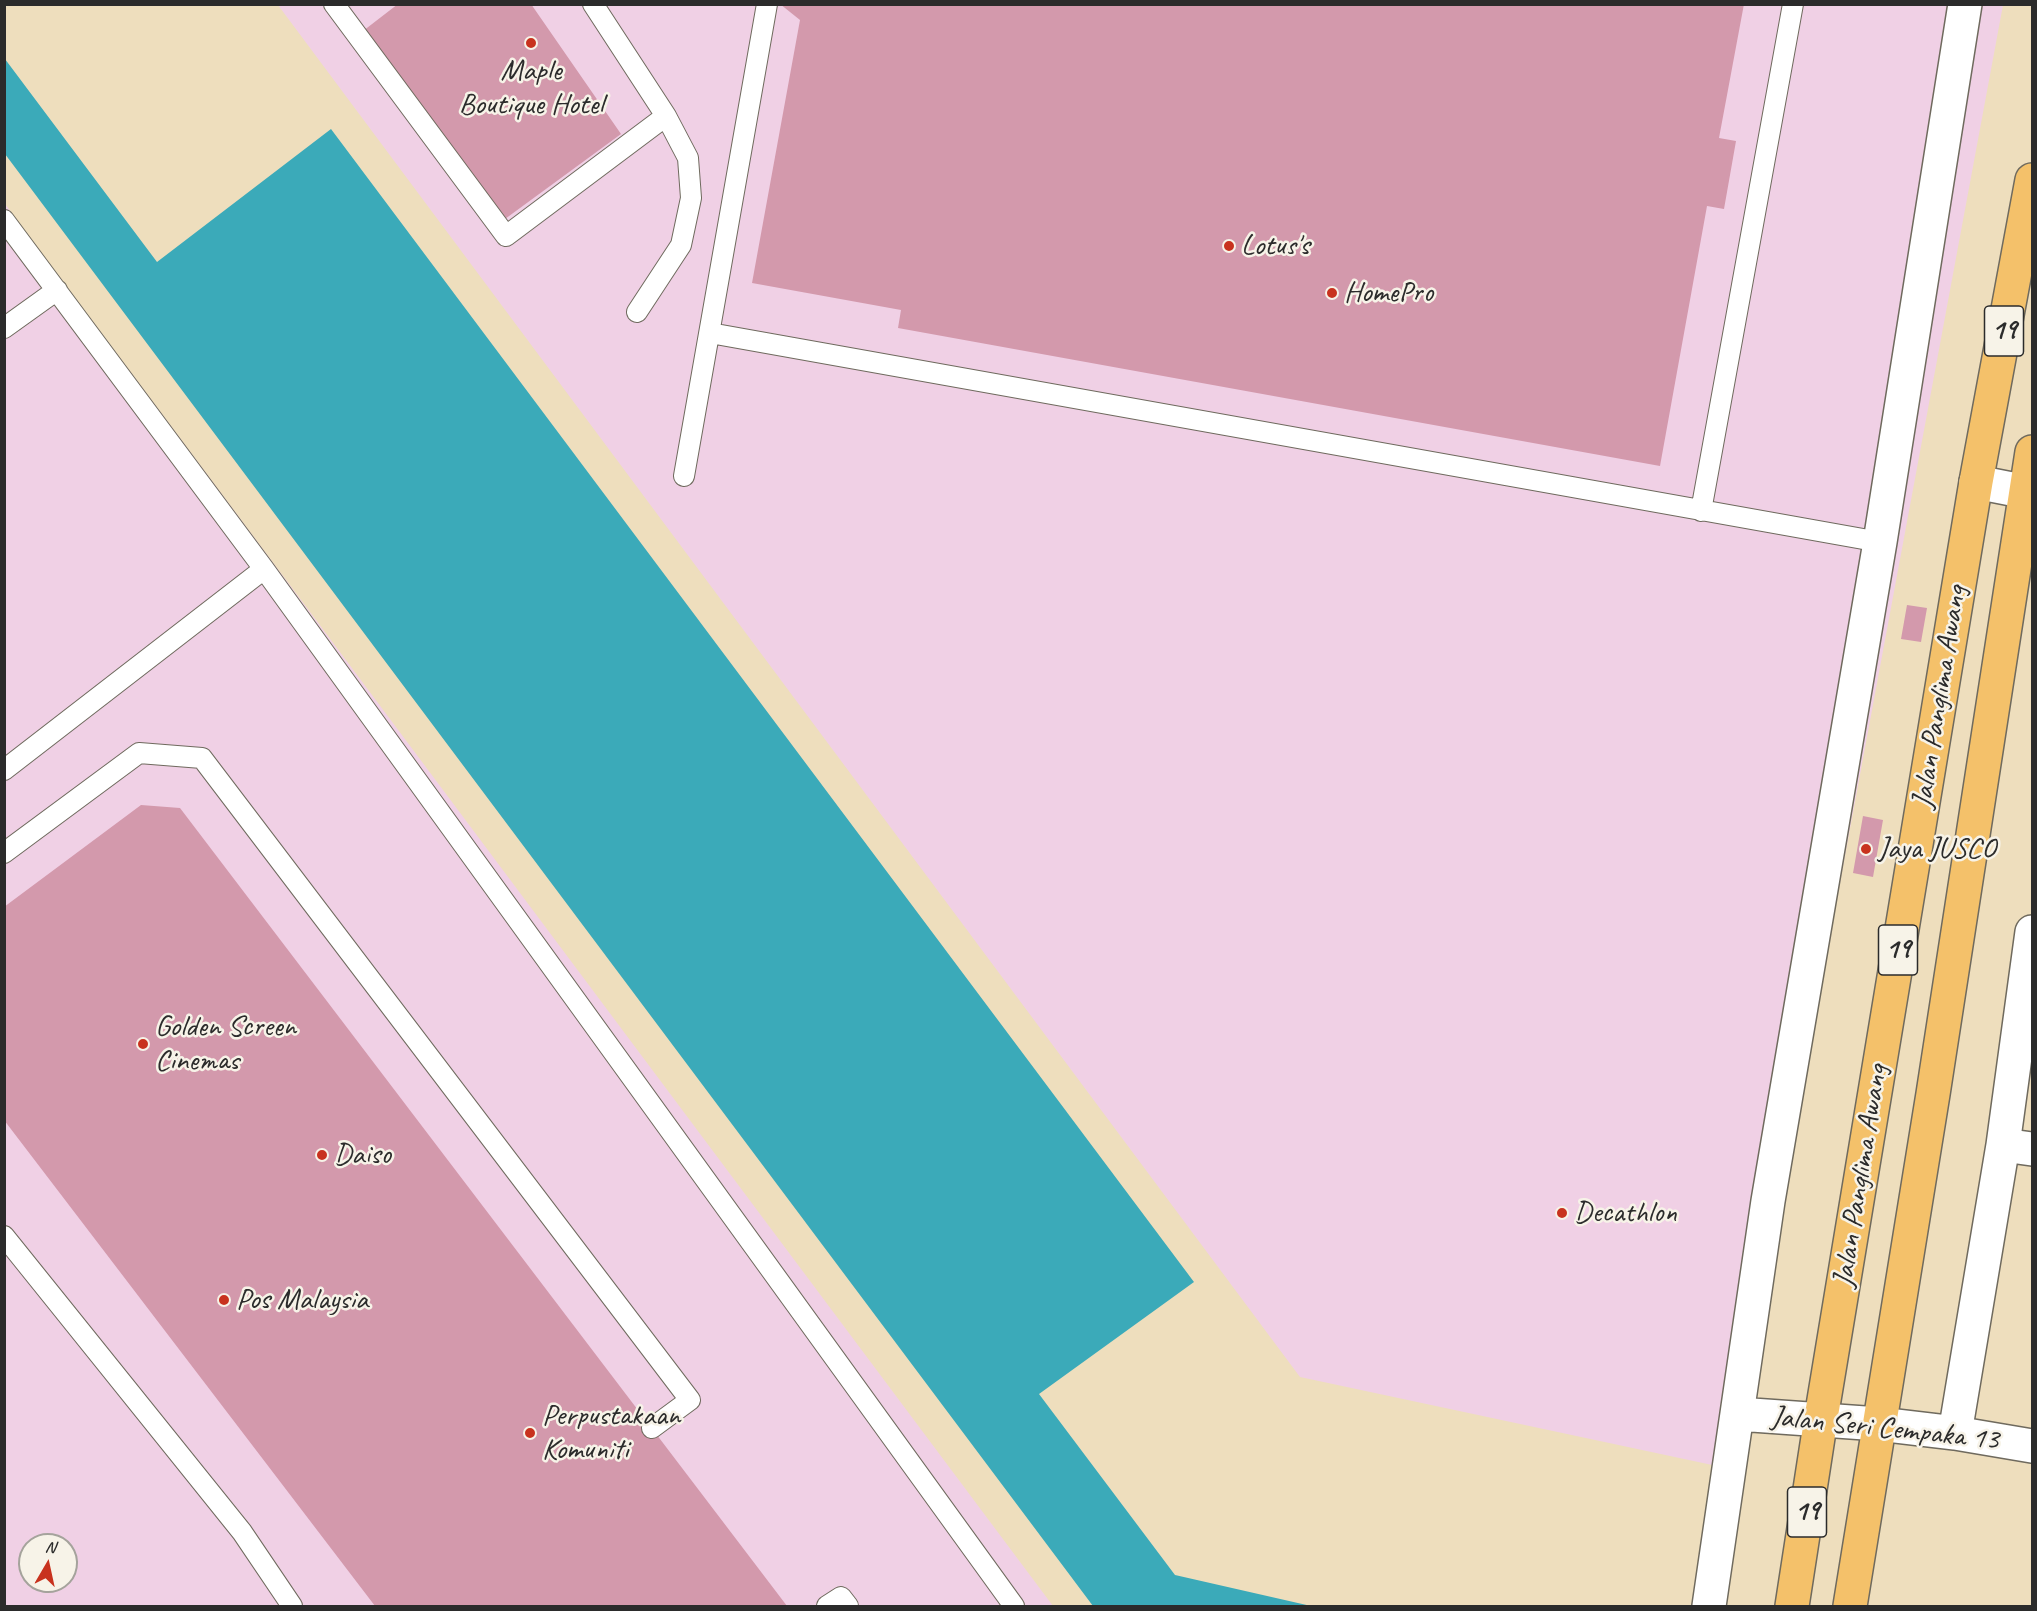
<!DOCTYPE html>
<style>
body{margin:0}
#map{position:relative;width:2037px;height:1611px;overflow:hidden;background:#eedebd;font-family:Caveat,sans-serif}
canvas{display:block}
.frame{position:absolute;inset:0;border:6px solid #2b2b2b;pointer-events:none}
.north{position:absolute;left:18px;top:1533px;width:60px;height:60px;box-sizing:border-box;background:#f7f3e8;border:2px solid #a5a39c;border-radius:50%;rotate:9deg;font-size:16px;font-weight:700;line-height:24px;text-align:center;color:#2b2b2b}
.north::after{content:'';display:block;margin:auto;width:21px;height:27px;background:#c8321e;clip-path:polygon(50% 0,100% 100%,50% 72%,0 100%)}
</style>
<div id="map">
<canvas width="2037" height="1611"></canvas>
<div class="frame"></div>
<div class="north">N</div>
</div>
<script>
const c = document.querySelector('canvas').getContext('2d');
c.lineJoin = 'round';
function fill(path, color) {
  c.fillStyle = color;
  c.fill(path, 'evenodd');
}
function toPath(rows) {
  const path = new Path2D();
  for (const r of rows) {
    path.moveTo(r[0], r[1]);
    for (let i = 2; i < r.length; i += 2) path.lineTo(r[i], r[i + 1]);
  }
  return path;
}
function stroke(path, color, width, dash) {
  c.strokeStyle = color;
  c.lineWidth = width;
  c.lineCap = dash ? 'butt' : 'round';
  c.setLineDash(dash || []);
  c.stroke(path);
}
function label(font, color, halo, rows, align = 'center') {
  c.font = font + ' Caveat,sans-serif';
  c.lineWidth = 5;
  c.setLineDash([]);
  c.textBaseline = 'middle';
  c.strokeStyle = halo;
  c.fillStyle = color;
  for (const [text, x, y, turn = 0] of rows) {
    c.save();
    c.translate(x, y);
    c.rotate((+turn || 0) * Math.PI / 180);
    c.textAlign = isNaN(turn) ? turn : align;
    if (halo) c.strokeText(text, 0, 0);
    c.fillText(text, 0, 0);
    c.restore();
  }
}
const built = toPath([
 [278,5,2003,5,1731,1469,1300,1377],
 [5,204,1053,1606,5,1606],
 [30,1545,66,1545,66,1581,30,1581]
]);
const water = toPath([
 [5,59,157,262,331,129,1194,1282,1039,1394,1175,1575,1311,1606,1093,1606,5,154]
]);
const building = toPath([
 [398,4,531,4,621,134,505,219,363,31],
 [780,4,1744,4,1719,138,1736,141,1724,209,1707,206,1660,466,898,328,901,310,752,283,800,20],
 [1907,605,1927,608,1921,642,1901,639],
 [141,805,180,808,787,1606,375,1606,4,1120,4,907],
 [1863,816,1883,820,1873,877,1853,873]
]);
const service = toPath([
 [334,4,506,236,666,116],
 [593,4,666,116,688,158,691,198,681,245,637,312],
 [4,220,264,569,1014,1606],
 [4,328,57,290],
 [710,333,1880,542],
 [684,476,767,4],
 [1701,511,1793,4],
 [4,770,264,569],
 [4,853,139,753,202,758,690,1400,652,1428],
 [4,1236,242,1532,292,1606],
 [827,1606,841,1597,848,1606]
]);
const minor = toPath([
 [1976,482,2032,493],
 [2003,1145,2032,1149],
 [1738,1414,1879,1424,1955,1433,2032,1446],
 [1955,1433,2003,1145,2032,932],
 [1709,1606,1768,1201,1880,542,1965,4]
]);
const primary = toPath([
 [1792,1606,1821,1418,1976,482,2032,180],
 [1850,1606,1933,1094,2032,452]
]);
const markers = [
 [531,43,6,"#c8321e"],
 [1229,246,6,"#c8321e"],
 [1332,293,6,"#c8321e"],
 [1866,849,6,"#c8321e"],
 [143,1044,6,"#c8321e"],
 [322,1155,6,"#c8321e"],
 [1562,1213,6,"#c8321e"],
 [224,1300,6,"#c8321e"],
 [530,1433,6,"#c8321e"]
];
const shields = [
 [2004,331,39],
 [1898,950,39],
 [1807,1512,39]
];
const shieldNames = [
 ["19",2004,331],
 ["19",1898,950],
 ["19",1807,1512]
];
const poiNames = [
 ["Maple",531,71,"center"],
 ["Boutique Hotel",531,105,"center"],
 ["Lotus's",1241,246],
 ["HomePro",1344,293],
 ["Jaya JUSCO",1878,849],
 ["Golden Screen",155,1027],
 ["Cinemas",155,1061],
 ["Daiso",334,1155],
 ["Decathlon",1574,1213],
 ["Pos Malaysia",236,1300],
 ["Perpustakaan",542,1416],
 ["Komuniti",542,1450]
];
const streetNames = [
 ["Jalan Panglima Awang",1940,697,-81],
 ["Jalan Panglima Awang",1861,1176,-81],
 ["Jalan Seri Cempaka 13",1885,1429,6]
];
fill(built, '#f0d0e5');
fill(water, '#3baab9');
fill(building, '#d399ac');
stroke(service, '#6f6a5e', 22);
stroke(minor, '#6f6a5e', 36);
stroke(primary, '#6f6a5e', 36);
stroke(service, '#fff', 20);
stroke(minor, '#fff', 33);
stroke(primary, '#f4c16a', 33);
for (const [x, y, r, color] of markers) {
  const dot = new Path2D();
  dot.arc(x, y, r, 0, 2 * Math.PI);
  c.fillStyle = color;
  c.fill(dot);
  stroke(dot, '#f7f3e8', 2);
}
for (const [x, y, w] of shields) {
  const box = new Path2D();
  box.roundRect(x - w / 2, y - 25, w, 50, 4.5);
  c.fillStyle = '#f7f3e8';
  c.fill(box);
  stroke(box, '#2b2b2b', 1.5);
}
label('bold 28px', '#2b2b2b', null, shieldNames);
label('30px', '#2b2b2b', '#f7f3e8', poiNames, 'left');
label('30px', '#2b2b2b', '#f7f3e8', streetNames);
</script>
